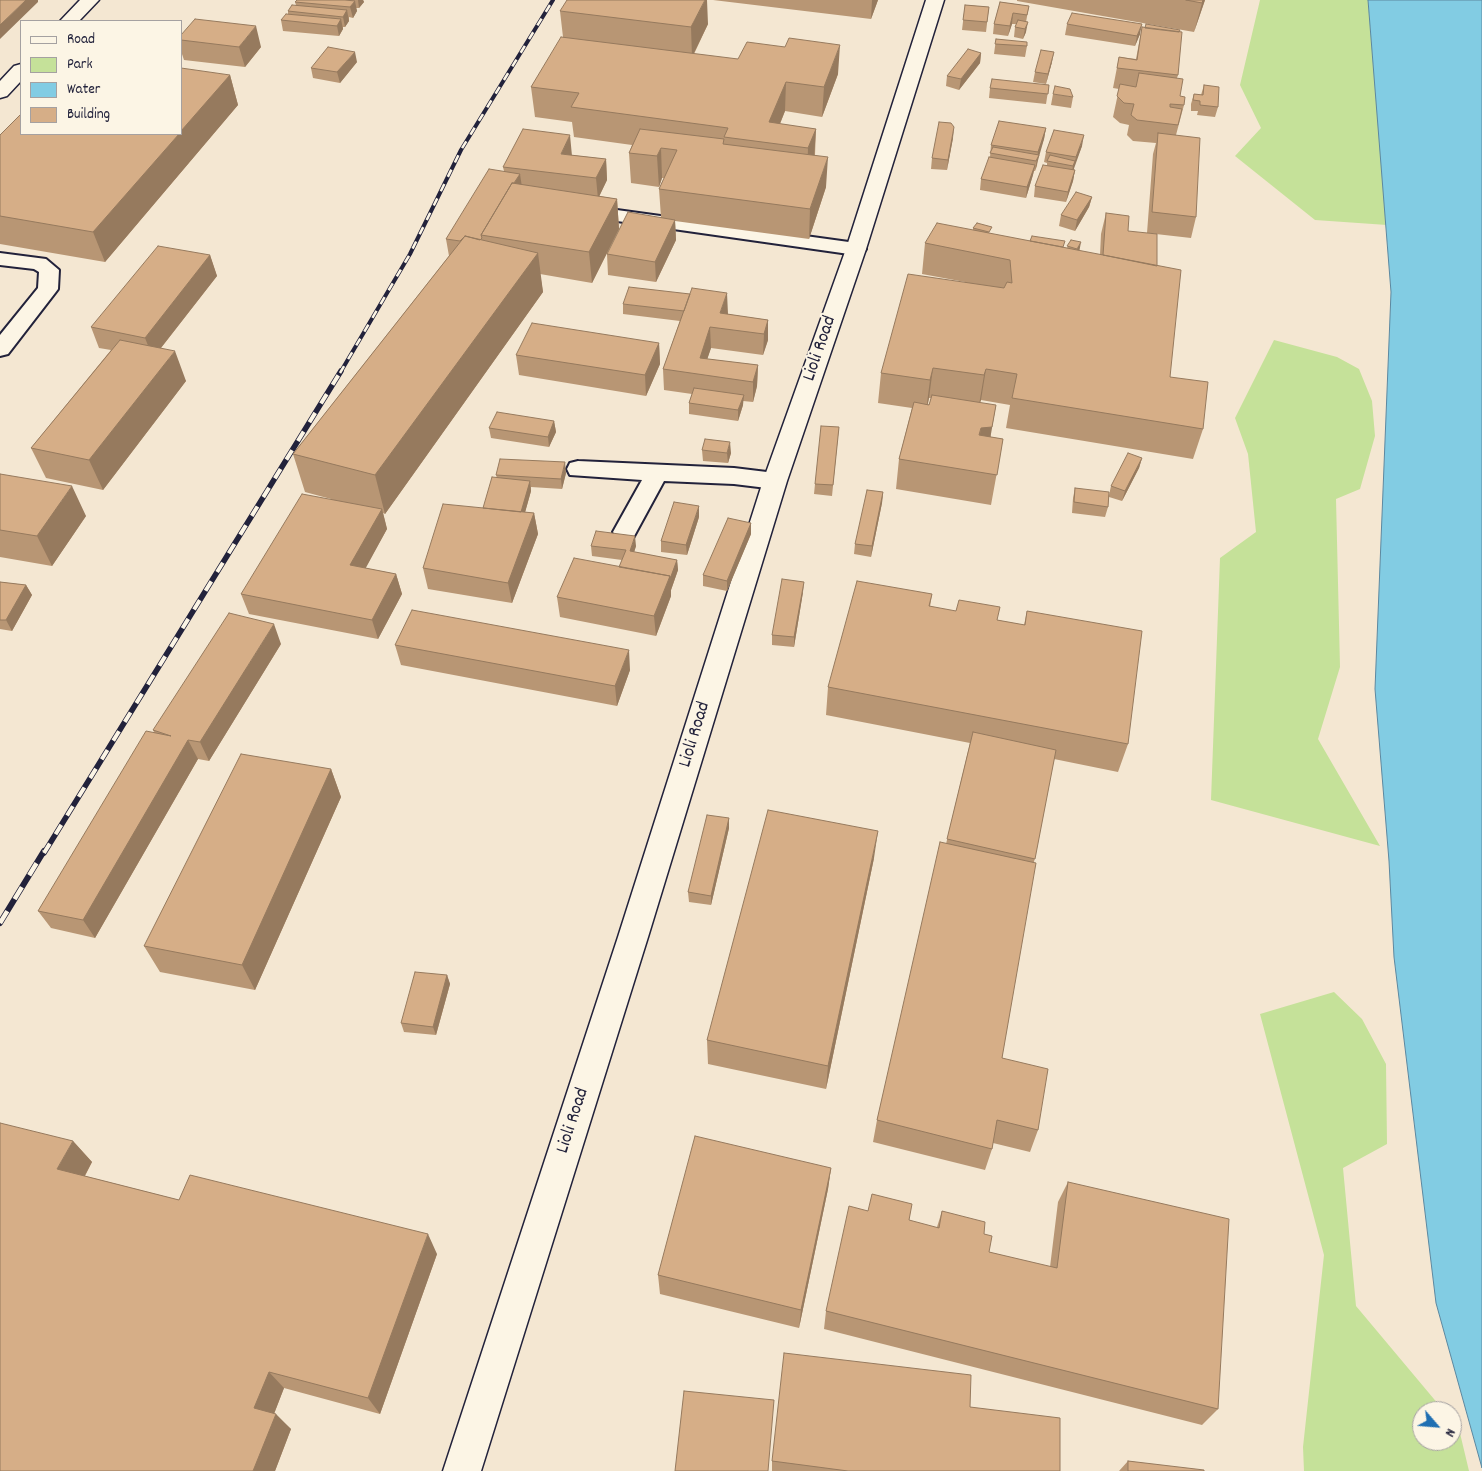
<!DOCTYPE html>
<style>
body{margin:0}
#map{position:relative;width:1482px;height:1471px;overflow:hidden;background:#f4e7d2;font-family:Dekko,sans-serif}
canvas{display:block}
.legend{position:absolute;left:20px;top:20px;width:162px;height:115px;box-sizing:border-box;background:#fcf5e5;border:1px solid #a5a1a1;margin:0;padding:6px 9px;list-style:none;font-size:15px;color:#22223b}
.legend li{display:flex;align-items:center;gap:10px;height:25px}
.legend b{width:25px;border:1px solid #a5a1a1}
.north{position:absolute;left:1412px;top:1401px;width:50px;height:50px;box-sizing:border-box;background:#fcf5e5;border:1px solid #a5a1a1;border-radius:50%;rotate:117deg;font-size:14px;font-weight:700;line-height:20px;text-align:center;color:#22223b}
.north::after{content:'';display:block;margin:auto;width:18px;height:22px;background:#1f6fb2;clip-path:polygon(50% 0,100% 100%,50% 72%,0 100%)}
</style>
<div id="map">
<canvas width="1482" height="1471"></canvas>
<ul class="legend">
<li><b style="height:6px;background:#fcf5e5"></b>Road</li>
<li><b style="height:14px;background:#c5e199"></b>Park</li>
<li><b style="height:14px;background:#82cce3"></b>Water</li>
<li><b style="height:14px;background:#d6ae87"></b>Building</li>
</ul>
<div class="north">N</div>
</div>
<script>
const c = document.querySelector('canvas').getContext('2d');
c.lineJoin = 'round';
function fill(path, color) {
  c.fillStyle = color;
  c.fill(path, 'evenodd');
}
function toPath(rows) {
  const path = new Path2D();
  for (const r of rows) {
    path.moveTo(r[0], r[1]);
    for (let i = 2; i < r.length; i += 2) path.lineTo(r[i], r[i + 1]);
  }
  return path;
}
function stroke(path, color, width, dash) {
  c.strokeStyle = color;
  c.lineWidth = width;
  c.lineCap = dash ? 'butt' : 'round';
  c.setLineDash(dash || []);
  c.stroke(path);
}
function label(font, color, halo, rows, align = 'center') {
  c.font = font + ' Dekko,sans-serif';
  c.lineWidth = 4;
  c.setLineDash([]);
  c.textBaseline = 'middle';
  c.strokeStyle = halo;
  c.fillStyle = color;
  for (const [text, x, y, turn = 0] of rows) {
    c.save();
    c.translate(x, y);
    c.rotate((+turn || 0) * Math.PI / 180);
    c.textAlign = isNaN(turn) ? turn : align;
    if (halo) c.strokeText(text, 0, 0);
    c.fillText(text, 0, 0);
    c.restore();
  }
}
const green = toPath([
 [1260,0,1368,0,1387,225,1315,220,1235,156,1261,128,1240,85],
 [1274,340,1337,357,1359,369,1372,401,1375,436,1360,489,1336,499,1340,667,1318,739,1380,846,1211,800,1220,558,1256,532,1248,454,1235,418],
 [1334,992,1362,1019,1386,1064,1387,1144,1343,1168,1356,1306,1444,1411,1422,1411,1422,1441,1452,1441,1452,1421,1459,1429,1469,1471,1304,1471,1303,1447,1324,1255,1260,1014]
]);
const water = toPath([
 [1368,0,1482,0,1482,1468,1436,1303,1394,957,1389,861,1375,689,1391,292,1368,0]
]);
const lane = toPath([
 [617,210,856,243,863,245,866,249,863,253,856,255,610,220,607,216,610,212,617,210],
 [0,253,46,259,59,270,58,289,55,293,8,354,0,356,0,335,38,288,39,272,34,269,0,265,0,253],
 [578,461,734,468,775,473,783,475,786,481,783,487,775,489,734,484,664,481,633,538,625,540,617,538,613,532,642,480,570,475,567,469,570,463,578,461]
]);
const street = toPath([
 [80,0,99,0,79,21,60,21,80,0],
 [926,0,944,0,866,249,787,481,648,937,481,1471,443,1471,618,937,763,481,846,249,926,0],
 [21,64,21,81,7,96,0,98,0,81,14,66,21,64]
]);
const railFar2 = toPath([
 [340,373,410,254,461,150,553,0]
]);
const railFar1 = toPath([
 [44,853,341,371]
]);
const rail = toPath([
 [0,923,44,851]
]);
const wall = toPath([
 [297,0,363,0,364,2,359,8,356,8,357,11,353,18,349,17,349,21,345,27,343,27,343,29,339,36,283,31,281,20,288,14,288,11,296,5,295,2],
 [713,0,878,0,871,19],
 [1017,0,1205,0,1194,32,1017,1],
 [1000,2,1029,6,1026,22,1026,32,1023,39,1014,37,1015,27,1016,24,1012,24,1008,36,993,34,994,24],
 [965,5,989,7,986,32,962,30],
 [560,11,708,24,694,54,838,74,822,117,785,111,780,124,816,129,815,155,826,187,809,239,675,221,676,240,656,282,608,275,607,254,661,217,659,189,664,178,662,178,659,187,631,183,629,153,632,145,574,137,572,122,535,117,531,87,563,37],
 [1067,24,1140,34,1135,46,1065,35],
 [1142,27,1178,75,1177,78,1180,96,1184,105,1176,135,1196,217,1191,238,1147,233,1153,154,1156,143,1133,141,1127,135,1129,125,1120,123,1113,117,1119,89,1113,88,1119,57,1136,59],
 [181,35,261,47,245,67,184,60,181,51],
 [996,39,1027,46,1025,57,994,54],
 [981,53,980,63,959,90,946,86,947,76],
 [357,62,340,83,313,78,311,68],
 [1052,62,1046,84,1033,82,1035,72],
 [230,75,238,105,105,262,0,244,0,135],
 [1049,85,1046,104,989,98,990,88],
 [1204,85,1218,107,1215,117,1197,115,1198,111,1191,111,1191,104,1194,94,1201,95],
 [1053,94,1073,97,1071,108,1051,105],
 [1046,128,1044,139,1038,156,1037,166,1035,171,1034,171,1026,198,980,190,981,179,990,157,991,145],
 [953,138,947,170,931,169,932,158],
 [1082,146,1074,166,1074,170,1075,170,1073,181,1066,202,1034,197,1035,186,1047,165,1047,163,1044,162,1046,152],
 [572,155,606,159,607,180,599,196,617,199,619,229,592,283,540,274,543,292,385,514,383,513,387,529,365,568,396,574,402,594,378,639,249,614,241,594,331,499,305,492,293,454,449,256,446,239,504,171,503,167],
 [1092,197,1089,207,1075,231,1059,226,1061,215],
 [1106,213,1128,231,1157,266,1170,377,1203,429,1193,459,1006,428,1010,405,981,400,980,403,991,437,1003,439,991,505,896,489,899,459,912,408,878,403,881,373,965,282,922,274,925,243,973,230,973,228,977,223,991,234,1067,248,1071,240,1079,251,1100,255,1101,234],
 [929,398,931,398,929,405,928,404],
 [210,255,217,276,161,348,186,381,103,490,46,478,31,448,111,350,99,348,91,327],
 [623,304,727,314,768,320,768,340,763,355,711,348,707,359,758,365,757,386,753,402,743,401,743,405,738,421,689,414,689,403,692,394,664,390,663,369,680,321,623,314],
 [659,343,660,364,646,396,519,375,516,355],
 [554,421,556,432,549,447,491,438,489,428],
 [839,427,832,496,814,494,815,484],
 [702,450,731,453,728,463,703,461],
 [1142,458,1139,468,1122,501,1109,497,1108,507,1105,517,1072,513,1073,498,1075,488,1109,495,1111,486],
 [566,473,562,489,531,487,531,491,525,512,534,513,538,534,512,603,428,589,423,568,483,508,497,478,496,475],
 [0,474,86,516,52,566,0,557],
 [883,492,882,503,871,557,854,554,855,544],
 [699,517,687,555,661,552,661,541],
 [751,523,751,534,727,591,703,586,703,575],
 [591,546,636,546,634,552,677,560,678,570,671,590,671,596,656,636,560,617,557,597,619,567,622,560,592,556],
 [0,582,26,585,32,595,12,631,0,629],
 [803,592,794,647,772,645,772,635],
 [932,594,930,607,997,620,1024,625,1027,611,1128,744,1118,772,1054,759,1034,862,1002,1058,1038,1130,1030,1152,993,1143,992,1149,985,1170,873,1142,877,1120,946,844,970,743,826,715,828,687],
 [281,644,209,761,198,759,95,938,51,928,38,911,154,732,153,730],
 [395,645,630,670,617,706,401,665],
 [331,769,341,797,255,990,160,972,144,946],
 [729,818,729,828,711,905,689,902,688,892],
 [874,858,826,1089,708,1064,707,1040],
 [447,975,450,984,436,1035,404,1032,401,1023],
 [73,1141,92,1162,85,1176,179,1200,437,1254,380,1414,284,1388,274,1414,291,1429,275,1471,0,1471],
 [831,1168,828,1189,799,1328,660,1294,658,1275],
 [1068,1182,1218,1409,1202,1425,824,1329,826,1311,937,1227,942,1211,984,1234,989,1252,1050,1267,1058,1202],
 [970,1407,1060,1471,772,1471,772,1461],
 [1128,1461,1204,1471,1119,1471]
]);
const shadedWall = toPath([
 [26,0,38,0,38,2,0,39,0,25],
 [358,0,363,0,364,2,359,8],
 [705,0,707,0,708,24,692,57,691,27],
 [872,0,878,0,871,19],
 [1203,0,1205,0,1194,32,1202,3],
 [355,1,357,11,353,18,350,7],
 [347,10,349,21,345,27,343,17],
 [1013,13,1012,24,1008,36,1010,26],
 [341,19,343,29,339,36,337,26],
 [1028,22,1026,32,1023,39,1025,29],
 [1142,24,1140,34,1135,46,1137,36],
 [256,26,261,47,245,67,239,47],
 [840,45,838,74,822,117,824,87],
 [355,52,357,62,340,83,337,72],
 [1054,52,1052,62,1046,84,1048,74],
 [981,53,980,63,959,90,961,79],
 [230,75,238,105,105,262,93,232,179,134,181,134,181,131],
 [786,82,785,111,772,143,769,122],
 [954,127,953,138,947,170,948,160],
 [1046,128,1044,139,1035,171,1038,152],
 [816,129,814,159,807,178,808,148],
 [570,135,572,156,561,154],
 [1084,135,1082,146,1071,177,1073,166],
 [661,148,662,178,659,187,657,156],
 [828,157,826,187,809,239,810,209],
 [606,159,607,180,598,199,596,178],
 [1035,165,1033,175,1026,198,1027,187],
 [1075,170,1073,181,1066,202,1068,192],
 [520,174,523,194,483,235],
 [1092,197,1089,207,1075,231,1077,220],
 [617,199,619,229,592,283,589,252],
 [675,220,676,240,656,282,655,262],
 [1081,242,1079,253,1075,259,1077,249],
 [538,253,543,292,385,514,375,475],
 [210,255,217,276,153,358,145,338],
 [727,293,728,314,722,329,720,313],
 [768,320,768,340,763,355,764,334],
 [710,327,711,348,702,375,700,358],
 [659,343,660,364,646,396,645,375],
 [175,351,186,381,103,490,89,460],
 [758,365,757,386,753,402,753,382],
 [933,368,929,398,926,411,930,380],
 [986,369,981,400,979,405,984,375],
 [744,395,743,405,738,421,738,410],
 [996,405,987,457,976,458,981,428],
 [554,421,556,432,549,447,548,437],
 [730,442,731,453,728,463,727,453],
 [1142,458,1139,468,1122,501,1125,491],
 [565,462,566,473,562,489,561,479],
 [530,481,531,491,521,527,519,517],
 [72,486,86,516,52,566,37,536],
 [883,492,882,503,871,557,872,546],
 [699,506,699,517,687,555,686,545],
 [382,509,387,529,356,586,350,565],
 [534,513,538,534,512,603,508,583],
 [751,523,751,534,727,591,727,581],
 [635,536,636,546,631,562,630,551],
 [677,560,678,570,671,590,671,596,656,636,654,616,670,576],
 [396,574,402,594,378,639,372,620],
 [804,582,803,592,794,647,794,637],
 [26,585,32,595,12,631,6,620],
 [274,624,281,644,209,761,200,742],
 [629,650,630,670,617,706,615,686],
 [188,740,198,759,95,938,83,920],
 [331,769,341,797,255,990,242,965],
 [729,818,729,828,711,905,711,896],
 [878,831,874,858,826,1089,828,1066],
 [447,975,450,984,436,1035,433,1027],
 [73,1141,92,1162,77,1190,57,1169],
 [831,1168,828,1189,799,1328,801,1310],
 [428,1234,437,1254,380,1414,368,1398],
 [269,1372,284,1388,270,1424,254,1408],
 [276,1414,291,1429,275,1471,253,1471]
]);
const building = toPath([
 [0,0,26,0,0,25,0,0],
 [297,0,345,0,355,1,350,7,295,2,297,0],
 [567,0,705,0,691,27,560,11,567,0],
 [1186,0,1203,0,1202,3,1186,0],
 [1000,2,1029,6,1027,15,1013,13,1010,26,994,24,1000,2],
 [292,5,347,10,343,17,288,11,292,5],
 [965,5,989,7,987,22,963,20,965,5],
 [1072,13,1142,24,1137,36,1067,24,1072,13],
 [286,14,341,19,337,26,281,20,286,14],
 [195,19,256,26,239,47,181,40,181,35,195,19],
 [1018,20,1028,22,1025,29,1015,27,1018,20],
 [1146,24,1180,30,1179,32,1145,28,1146,24],
 [1142,27,1182,32,1178,75,1117,68,1119,57,1137,60,1142,27],
 [561,37,738,59,747,42,785,47,789,38,840,45,824,87,786,82,769,122,816,129,808,148,724,137,728,128,571,107,579,93,531,87,561,37],
 [996,39,1027,42,1027,46,995,44,996,39],
 [328,47,355,52,337,72,311,68,328,47],
 [968,49,981,53,961,79,947,76,968,49],
 [1041,50,1054,52,1048,74,1035,72,1041,50],
 [181,68,230,75,181,131,181,68],
 [1139,73,1183,79,1180,96,1185,97,1184,105,1170,104,1170,107,1182,109,1178,125,1137,120,1131,115,1134,104,1124,103,1117,96,1120,84,1136,87,1139,73],
 [992,79,1049,85,1048,94,990,88,992,79],
 [1204,85,1219,87,1218,107,1200,105,1200,101,1193,100,1194,94,1203,95,1204,85],
 [1055,86,1070,89,1073,97,1053,94,1055,86],
 [21,114,21,134,179,134,93,232,0,216,0,135,21,114],
 [999,121,1046,128,1038,152,991,145,999,121],
 [939,122,951,123,954,127,948,160,932,158,939,122],
 [523,129,570,135,561,154,606,159,596,178,503,167,523,129],
 [640,129,724,139,723,144,828,157,810,209,659,189,677,150,661,148,657,156,629,153,640,129],
 [1054,130,1084,135,1076,157,1046,152,1054,130],
 [1158,133,1200,138,1196,217,1152,212,1158,133],
 [993,147,1039,155,1036,161,990,153,993,147],
 [1050,155,1075,161,1073,166,1047,161,1050,155],
 [989,157,1035,165,1027,187,981,179,989,157],
 [1043,165,1075,170,1068,192,1035,186,1043,165],
 [489,169,520,174,514,183,512,183,481,235,482,238,480,240,465,236,460,241,446,239,489,169],
 [512,183,617,199,589,252,481,235,512,183],
 [1076,192,1092,197,1077,220,1061,215,1076,192],
 [628,212,675,220,655,262,607,254,628,212],
 [1106,213,1129,216,1128,231,1157,234,1157,266,1103,255,1106,213],
 [937,223,1181,270,1170,377,1208,382,1203,429,1012,398,1017,374,986,369,984,375,933,368,930,380,881,373,908,274,1004,288,1007,282,1012,283,1010,260,925,243,937,223],
 [977,223,992,227,989,232,973,228,977,223],
 [465,236,538,253,375,475,293,454,465,236],
 [1032,236,1065,241,1063,247,1030,241,1032,236],
 [1071,240,1081,242,1077,249,1067,246,1071,240],
 [158,246,210,255,145,338,91,327,158,246],
 [629,287,690,294,684,311,623,304,629,287],
 [692,288,727,293,720,313,768,320,764,334,710,327,700,358,758,365,753,382,663,369,692,288],
 [532,323,659,343,645,375,516,355,532,323],
 [120,340,175,351,89,460,31,448,120,340],
 [694,388,744,395,738,410,689,403,694,388],
 [932,395,996,405,992,427,981,428,979,435,1003,439,997,475,899,459,914,402,929,405,932,395],
 [497,412,554,421,548,437,489,428,497,412],
 [821,426,839,427,833,485,815,484,821,426],
 [705,439,730,442,727,453,702,450,705,439],
 [1128,453,1142,458,1125,491,1111,486,1128,453],
 [500,459,565,462,561,479,496,475,500,459],
 [0,474,72,486,37,536,0,530,0,474],
 [492,477,530,481,521,512,483,508,492,477],
 [1075,488,1109,492,1108,507,1074,502,1075,488],
 [867,490,883,492,872,546,855,544,867,490],
 [302,494,382,509,350,565,396,574,372,620,241,594,302,494],
 [674,502,699,506,686,545,661,541,674,502],
 [443,504,534,513,508,583,423,568,443,504],
 [728,518,751,523,727,581,703,575,728,518],
 [596,531,635,536,630,551,677,560,670,579,670,576,619,567,626,550,591,546,596,531],
 [574,558,670,576,654,616,557,597,574,558],
 [782,579,804,582,794,637,772,635,782,579],
 [857,581,932,594,929,606,956,611,959,600,1000,607,997,620,1025,625,1027,611,1142,631,1128,744,828,687,857,581],
 [0,582,26,585,6,620,0,620,0,582],
 [412,610,629,650,615,686,395,645,412,610],
 [229,613,274,624,200,742,188,740,83,920,38,911,146,731,171,736,153,730,229,613],
 [973,732,1056,750,1035,859,947,839,973,732],
 [241,754,331,769,242,965,144,946,241,754],
 [768,810,878,831,828,1066,707,1040,768,810],
 [707,815,729,818,711,896,688,892,707,815],
 [940,842,1036,863,1002,1058,1048,1069,1038,1130,997,1120,992,1149,877,1120,940,842],
 [415,972,447,975,433,1027,401,1023,415,972],
 [0,1123,73,1141,57,1169,179,1200,190,1175,428,1234,368,1398,269,1372,254,1408,276,1414,253,1471,0,1471,0,1123],
 [695,1136,831,1168,801,1310,658,1275,695,1136],
 [1068,1182,1229,1219,1218,1409,826,1311,849,1206,868,1211,872,1194,912,1204,909,1220,939,1228,942,1211,985,1222,984,1234,992,1236,989,1252,1057,1268,1068,1182],
 [784,1353,971,1375,970,1407,1060,1418,1060,1471,848,1471,772,1461,784,1353],
 [684,1391,774,1400,768,1471,675,1471,684,1391],
 [1128,1461,1204,1470,1204,1471,1128,1471,1128,1461]
]);
const streetNames = [
 ["Lioli Road",821,349,-71],
 ["Lioli Road",696,735,-73],
 ["Lioli Road",574,1121,-72]
];
fill(green, '#c5e199');
fill(water, '#82cce3');
stroke(water, '#5c88a0', 1);
stroke(lane, '#22223b', 4);
stroke(street, '#22223b', 3);
fill(lane, '#fcf5e5');
fill(street, '#fcf5e5');
stroke(railFar2, '#22223b', 4);
stroke(railFar1, '#22223b', 5.5);
stroke(rail, '#22223b', 6);
stroke(railFar2, '#fcf5e5', 2.5, [8]);
stroke(railFar1, '#fcf5e5', 4, [11]);
stroke(rail, '#fcf5e5', 4.5, [14]);
fill(wall, '#b89674');
fill(shadedWall, '#967a5e');
fill(building, '#d6ae87');
stroke(building, '#967a5e', 1);
label('19px', '#22223b', '#fcf5e5', streetNames);
</script>
